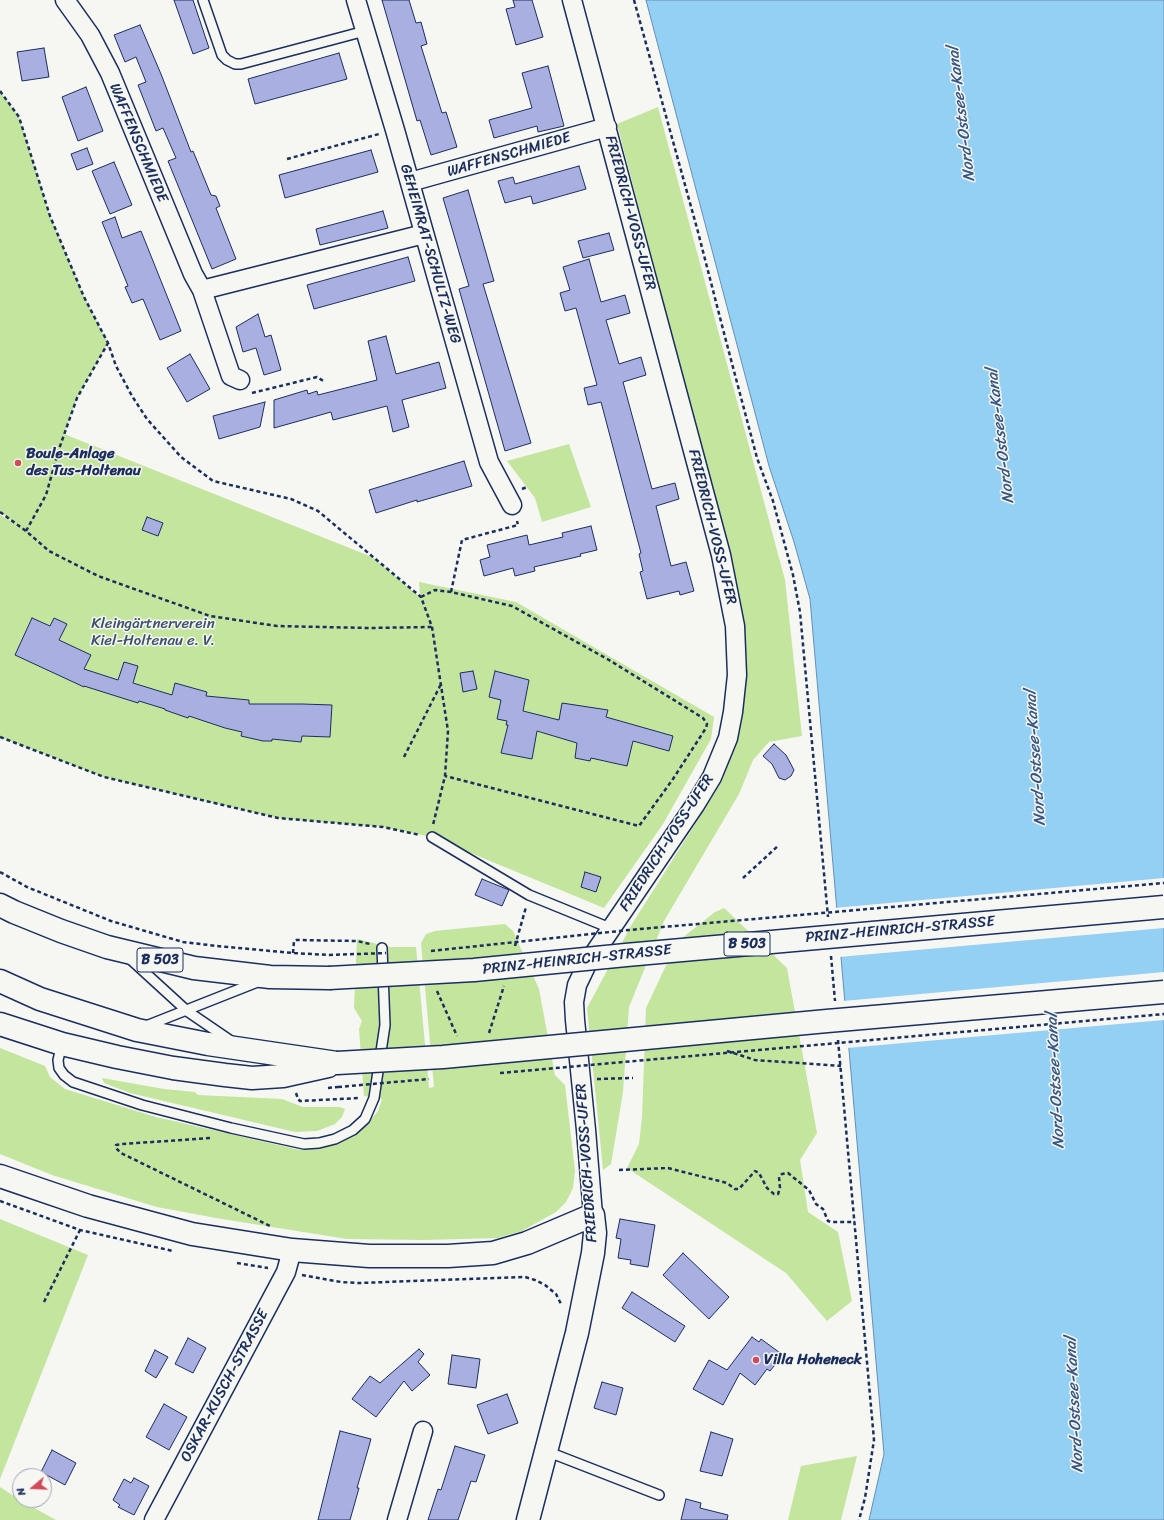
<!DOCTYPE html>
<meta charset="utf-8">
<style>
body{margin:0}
#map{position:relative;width:1164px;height:1520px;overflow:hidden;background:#f6f6f2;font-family:Sriracha,sans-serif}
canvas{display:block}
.north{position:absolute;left:12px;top:1468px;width:40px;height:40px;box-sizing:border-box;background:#f6f6f2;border:1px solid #9ea6b7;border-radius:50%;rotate:251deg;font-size:11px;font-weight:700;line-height:16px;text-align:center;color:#1b2f5e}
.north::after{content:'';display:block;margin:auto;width:14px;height:18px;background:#d1495b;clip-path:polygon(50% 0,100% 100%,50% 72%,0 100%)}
</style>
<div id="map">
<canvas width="1164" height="1520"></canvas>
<div class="north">N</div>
</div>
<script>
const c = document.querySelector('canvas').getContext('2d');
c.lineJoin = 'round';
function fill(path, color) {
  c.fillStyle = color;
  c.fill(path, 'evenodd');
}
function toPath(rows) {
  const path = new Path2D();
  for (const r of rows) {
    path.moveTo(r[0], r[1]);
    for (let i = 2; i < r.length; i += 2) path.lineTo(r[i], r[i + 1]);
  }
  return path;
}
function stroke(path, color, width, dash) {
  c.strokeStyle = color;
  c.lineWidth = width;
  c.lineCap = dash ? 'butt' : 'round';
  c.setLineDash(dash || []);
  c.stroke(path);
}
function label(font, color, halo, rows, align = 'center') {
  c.font = font + ' Sriracha,sans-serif';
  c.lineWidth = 3;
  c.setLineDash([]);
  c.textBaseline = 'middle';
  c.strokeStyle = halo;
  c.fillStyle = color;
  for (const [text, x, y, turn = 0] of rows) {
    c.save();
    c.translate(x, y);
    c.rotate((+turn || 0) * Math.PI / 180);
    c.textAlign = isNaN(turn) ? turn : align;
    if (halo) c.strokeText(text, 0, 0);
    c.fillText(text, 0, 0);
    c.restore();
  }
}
const green = toPath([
 [0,91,19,117,50,216,84,297,108,343,77,398,64,434,372,557,420,597,419,582,516,602,714,717,711,739,663,824,604,908,432,837,383,827,278,818,104,777,0,737,0,515,18,525,0,512],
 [658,107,785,580,802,736,769,742,753,760,739,794,664,921,629,1007,623,1092,611,1164,603,1170,587,1008,632,924,721,783,738,738,745,679,729,554,617,124],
 [569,444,591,507,542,522,535,498,507,461],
 [724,908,787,968,817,1133,800,1160,808,1212,838,1232,852,1301,827,1321,786,1273,627,1168,639,1144,642,1117,646,1008,677,942,715,912],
 [505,924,513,931,539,989,555,1075,565,1085,575,1171,573,1188,566,1202,556,1212,522,1231,498,1238,424,1240,347,1239,216,1218,157,1207,52,1175,0,1154,0,1048,45,1066,50,1077,65,1089,156,1117,300,1150,316,1149,340,1143,357,1134,369,1122,378,1111,382,1099,364,1096,359,1029,362,1021,354,1008,357,939,390,947,416,947,429,1088,434,1087,421,943,426,934,435,931],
 [102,1078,164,1089,195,1092,198,1095,282,1099,303,1107,340,1107,345,1109,342,1117,335,1124,317,1131,295,1132,130,1093,104,1083],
 [0,1219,88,1255,0,1479],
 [857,1456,841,1520,788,1520,801,1466],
 [0,1487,20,1500,56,1520,0,1520]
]);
const water = toPath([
 [646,0,1164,0,1164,1520,869,1520,884,1454,810,599,794,542,769,466,646,0]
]);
const pier = toPath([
 [1164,878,1164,928,839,957,834,908],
 [1164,972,1164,1020,847,1048,843,1001]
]);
const building = toPath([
 [174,0,193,0,209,48,193,54,174,0],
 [382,0,409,0,416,23,421,22,427,44,421,46,442,113,446,112,457,147,431,155,420,120,417,121,382,0],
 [513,0,532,0,543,37,516,45,506,9,515,7,513,0],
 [140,25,161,74,191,152,193,151,211,195,216,196,220,206,216,208,236,259,212,269,168,161,176,158,163,128,156,131,138,85,146,82,136,57,125,62,114,35,140,25],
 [44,48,49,77,22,81,17,52,44,48],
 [339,53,347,79,255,104,248,79,339,53],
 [548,66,564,126,538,132,537,126,494,138,489,120,532,108,522,73,548,66],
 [86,87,103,131,78,141,62,97,86,87],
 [87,148,93,164,77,170,71,154,87,148],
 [371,150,378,172,285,198,279,175,371,150],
 [114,162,132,205,110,214,92,171,114,162],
 [579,166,586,189,533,204,531,196,505,203,498,181,513,177,515,184,579,166],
 [468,190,494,281,483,284,531,443,505,451,459,289,469,286,443,198,468,190],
 [383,211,388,228,320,245,316,229,383,211],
 [115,217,122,238,141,231,181,331,160,340,143,299,132,303,125,287,128,286,102,222,115,217],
 [609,233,614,250,583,258,578,241,609,233],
 [408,257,415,281,314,309,307,285,408,257],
 [589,259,601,302,625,295,630,313,606,320,619,364,641,357,646,375,623,382,652,489,675,483,679,499,656,506,671,566,686,562,694,591,680,595,679,591,647,599,640,572,643,571,639,554,641,553,601,402,588,405,584,388,597,385,576,308,565,311,560,293,570,290,563,267,589,259],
 [258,314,265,337,271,335,281,370,264,375,256,348,243,352,236,327,258,314],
 [386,336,396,374,439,362,446,388,402,400,409,427,393,432,387,406,333,420,331,412,274,428,274,400,307,390,308,394,317,391,318,395,377,380,368,341,386,336],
 [190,354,210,389,187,402,167,368,190,354],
 [265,402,260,427,219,439,213,416,265,402],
 [464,461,472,486,417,502,417,500,376,513,369,490,464,461],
 [147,517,163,523,158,536,142,530,147,517],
 [591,526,597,550,580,554,581,556,534,567,535,571,515,576,513,568,484,576,480,560,490,557,487,545,527,535,529,545,563,537,562,533,591,526],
 [32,618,50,626,54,618,67,624,59,640,91,655,84,669,118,680,124,662,138,666,133,683,172,695,175,683,207,692,206,696,249,700,249,704,302,704,332,705,330,737,302,736,301,742,272,739,272,741,263,741,241,736,242,732,225,728,189,716,188,718,165,710,165,709,139,701,138,703,84,686,84,687,15,655,32,618],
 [473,671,477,689,463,692,460,673,473,671],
 [495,671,529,680,523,711,559,720,562,703,608,710,606,717,673,736,669,751,633,741,627,766,591,758,590,761,575,758,577,743,537,731,532,759,501,753,508,725,506,725,507,721,497,719,501,700,489,697,495,671],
 [774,744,786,755,794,770,791,776,785,780,779,778,772,764,763,756,774,744],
 [585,872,601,877,596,892,581,887,585,872],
 [482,879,509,890,502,906,475,895,482,879],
 [620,1219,655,1225,648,1267,630,1264,631,1260,618,1258,621,1239,616,1238,620,1219],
 [683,1253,729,1297,709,1319,663,1275,683,1253],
 [632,1292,685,1326,675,1342,622,1308,632,1292],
 [752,1337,759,1342,761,1339,783,1355,770,1371,767,1369,755,1385,740,1373,723,1405,693,1389,709,1360,727,1370,752,1337],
 [188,1338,206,1348,193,1373,175,1364,188,1338],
 [419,1349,424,1354,418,1362,430,1375,412,1391,404,1381,376,1417,352,1399,370,1376,380,1383,419,1349],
 [155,1350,168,1357,156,1378,145,1371,155,1350],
 [452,1355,480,1359,476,1388,448,1384,452,1355],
 [602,1382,623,1388,616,1415,594,1408,602,1382],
 [507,1394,518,1423,488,1434,477,1405,507,1394],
 [164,1404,187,1417,169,1450,146,1437,164,1404],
 [340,1431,371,1439,357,1488,359,1488,350,1520,318,1520,340,1431],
 [711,1432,733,1439,722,1476,700,1471,711,1432],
 [455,1446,485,1455,476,1482,471,1481,458,1520,428,1520,438,1489,441,1490,455,1446],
 [52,1450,76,1463,65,1485,41,1472,52,1450],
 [134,1478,149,1486,134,1515,118,1507,120,1505,113,1500,124,1479,131,1483,134,1478],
 [686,1499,701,1503,700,1508,728,1515,727,1520,681,1520,686,1499]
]);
const path = toPath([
 [634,0,698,232,725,337,757,458,773,501,793,575,800,612,828,917],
 [0,91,19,117,50,216,84,297,108,343,116,366,132,396,147,419,181,457,213,481,291,499,318,511,421,597,432,627,448,731,445,776,433,825],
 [287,159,379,134],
 [252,393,317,377,325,382],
 [522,489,527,487],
 [0,512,26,531,49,551,98,576,210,616,277,626,368,628,432,627],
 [26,531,46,495,59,449,77,398,108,343],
 [451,592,462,540,518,525,517,521],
 [421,597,435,590,451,592,512,606,609,660,703,718,707,724,706,728,673,779,639,826,445,776],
 [0,737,104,777,278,818,383,827,420,835],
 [404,757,441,684],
 [0,872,27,887,111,921,183,942,217,946,293,953,329,955],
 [743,878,779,845],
 [515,946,526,907],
 [293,953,294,941,296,940,357,941,370,944],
 [831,956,835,1001],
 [437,991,457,1036],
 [489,1033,504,986],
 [838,1040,874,1440,865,1498,859,1520],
 [727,1051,755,1060,841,1066],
 [597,1079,633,1078],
 [328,1088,338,1087],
 [296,1093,298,1099,300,1101,360,1098],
 [210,1138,123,1144,116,1145,116,1148,121,1153,270,1226],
 [619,1170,668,1168,727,1183,735,1189,739,1189,755,1171,759,1173,767,1188,774,1194,778,1194,780,1188,779,1177,782,1174,788,1173,809,1190,816,1204,823,1209,828,1221,831,1222,855,1222],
 [0,1201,80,1230,173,1251],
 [237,1263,268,1268],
 [302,1275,341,1282,358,1283,525,1277,535,1280,545,1285,556,1294,562,1306],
 [44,1302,80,1230]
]);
const service = toPath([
 [203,0,222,55,227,60,235,64,241,64,365,31],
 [432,837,529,895,610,928],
 [128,957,187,1011,231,1041],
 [146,1026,260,981],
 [62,1044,58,1060,59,1068,64,1075,73,1082,142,1105,231,1128,304,1144,319,1143,335,1139,353,1130,365,1119,374,1098,385,1025,382,948],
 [546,1451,659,1495]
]);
const minor = toPath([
 [65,0,90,35,110,73,193,274,202,290,231,376,240,380],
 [356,0,395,130,489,462,512,505],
 [572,0,721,555,735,626,737,675,733,712,728,738,712,777,695,805,587,964,577,985,574,1002,575,1020,586,1130,593,1215],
 [410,182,607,127],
 [202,290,424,234],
 [154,1520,286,1272,292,1250],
 [397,1520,423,1431]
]);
const tertiary = toPath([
 [0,1176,88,1206,192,1234,292,1250,369,1256,448,1256,493,1253,527,1243,593,1215,595,1233,593,1253,577,1333,528,1520]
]);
const trunk = toPath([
 [0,905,14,912,61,931,107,947,194,968,270,977,329,978],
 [0,981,40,999,137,1030,208,1044,337,1063],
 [0,1024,62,1044,117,1057,173,1068,225,1075,252,1078,283,1076,328,1066]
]);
const pathBridge = toPath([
 [431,951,629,930,1164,883],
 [329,955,386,953],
 [500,1073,1164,1014],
 [338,1087,429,1079]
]);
const trunkBridge = toPath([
 [329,978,474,970,626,955,1164,907],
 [337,1063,443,1057,827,1021,1164,992]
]);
const markers = [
 [18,463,4,"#d1495b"],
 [756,1360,4,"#d1495b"]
];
const shields = [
 [747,944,46],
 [160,960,46]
];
const shieldNames = [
 ["B 503",747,944],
 ["B 503",160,960]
];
const streetNames = [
 ["WAFFENSCHMIEDE",138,143,67],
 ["WAFFENSCHMIEDE",509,155,-16],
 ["FRIEDRICH-VOSS-UFER",630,213,75],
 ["GEHEIMRAT-SCHULTZ-WEG",430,254,74],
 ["FRIEDRICH-VOSS-UFER",712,527,76],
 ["FRIEDRICH-VOSS-UFER",667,843,-57],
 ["PRINZ-HEINRICH-STRASSE",900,930,-5],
 ["PRINZ-HEINRICH-STRASSE",577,960,-6],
 ["FRIEDRICH-VOSS-UFER",587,1163,-94],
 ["OSKAR-KUSCH-STRASSE",225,1386,-62]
];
const poiNames = [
 ["Boule-Anlage",26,454],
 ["des Tus-Holtenau",26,471],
 ["Villa Hoheneck",764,1360]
];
const parkNames = [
 ["Kleingärtnerverein",153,624],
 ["Kiel-Holtenau e. V.",153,641]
];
const waterNames = [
 ["Nord-Ostsee-Kanal",962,114,-97],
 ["Nord-Ostsee-Kanal",1001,436,-97],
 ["Nord-Ostsee-Kanal",1036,758,-94],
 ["Nord-Ostsee-Kanal",1056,1081,-93],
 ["Nord-Ostsee-Kanal",1075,1405,-93]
];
fill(green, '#c4e59e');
fill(water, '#94cff4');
stroke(water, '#648fb8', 1);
fill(pier, '#f6f6f2');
fill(building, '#a9afe0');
stroke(building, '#1b2f5e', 1);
stroke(service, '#1b2f5e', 12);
stroke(minor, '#1b2f5e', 21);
stroke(tertiary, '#1b2f5e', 25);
stroke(trunk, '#1b2f5e', 25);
stroke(path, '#1b2f5e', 2.5, [4, 3]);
stroke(service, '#f6f6f2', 9);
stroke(minor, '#f6f6f2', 18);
stroke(tertiary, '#f6f6f2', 22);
stroke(trunk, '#f6f6f2', 22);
stroke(trunkBridge, '#1b2f5e', 25, []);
stroke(pathBridge, '#1b2f5e', 2.5, [4, 3]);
stroke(trunkBridge, '#f6f6f2', 22);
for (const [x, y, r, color] of markers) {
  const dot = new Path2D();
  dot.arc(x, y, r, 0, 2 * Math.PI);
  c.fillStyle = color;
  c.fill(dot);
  stroke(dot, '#f6f6f2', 1.5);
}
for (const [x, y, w] of shields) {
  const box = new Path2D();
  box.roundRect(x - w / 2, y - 12, w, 24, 3);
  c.fillStyle = '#f6f6f2';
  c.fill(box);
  stroke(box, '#1b2f5e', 1);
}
label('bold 14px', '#1b2f5e', null, shieldNames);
label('15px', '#1b2f5e', '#f6f6f2', streetNames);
label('bold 15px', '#1b2f5e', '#f6f6f2', poiNames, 'left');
label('15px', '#3d536b', '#f6f6f2', parkNames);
label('italic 16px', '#395784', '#f6f6f2', waterNames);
</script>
